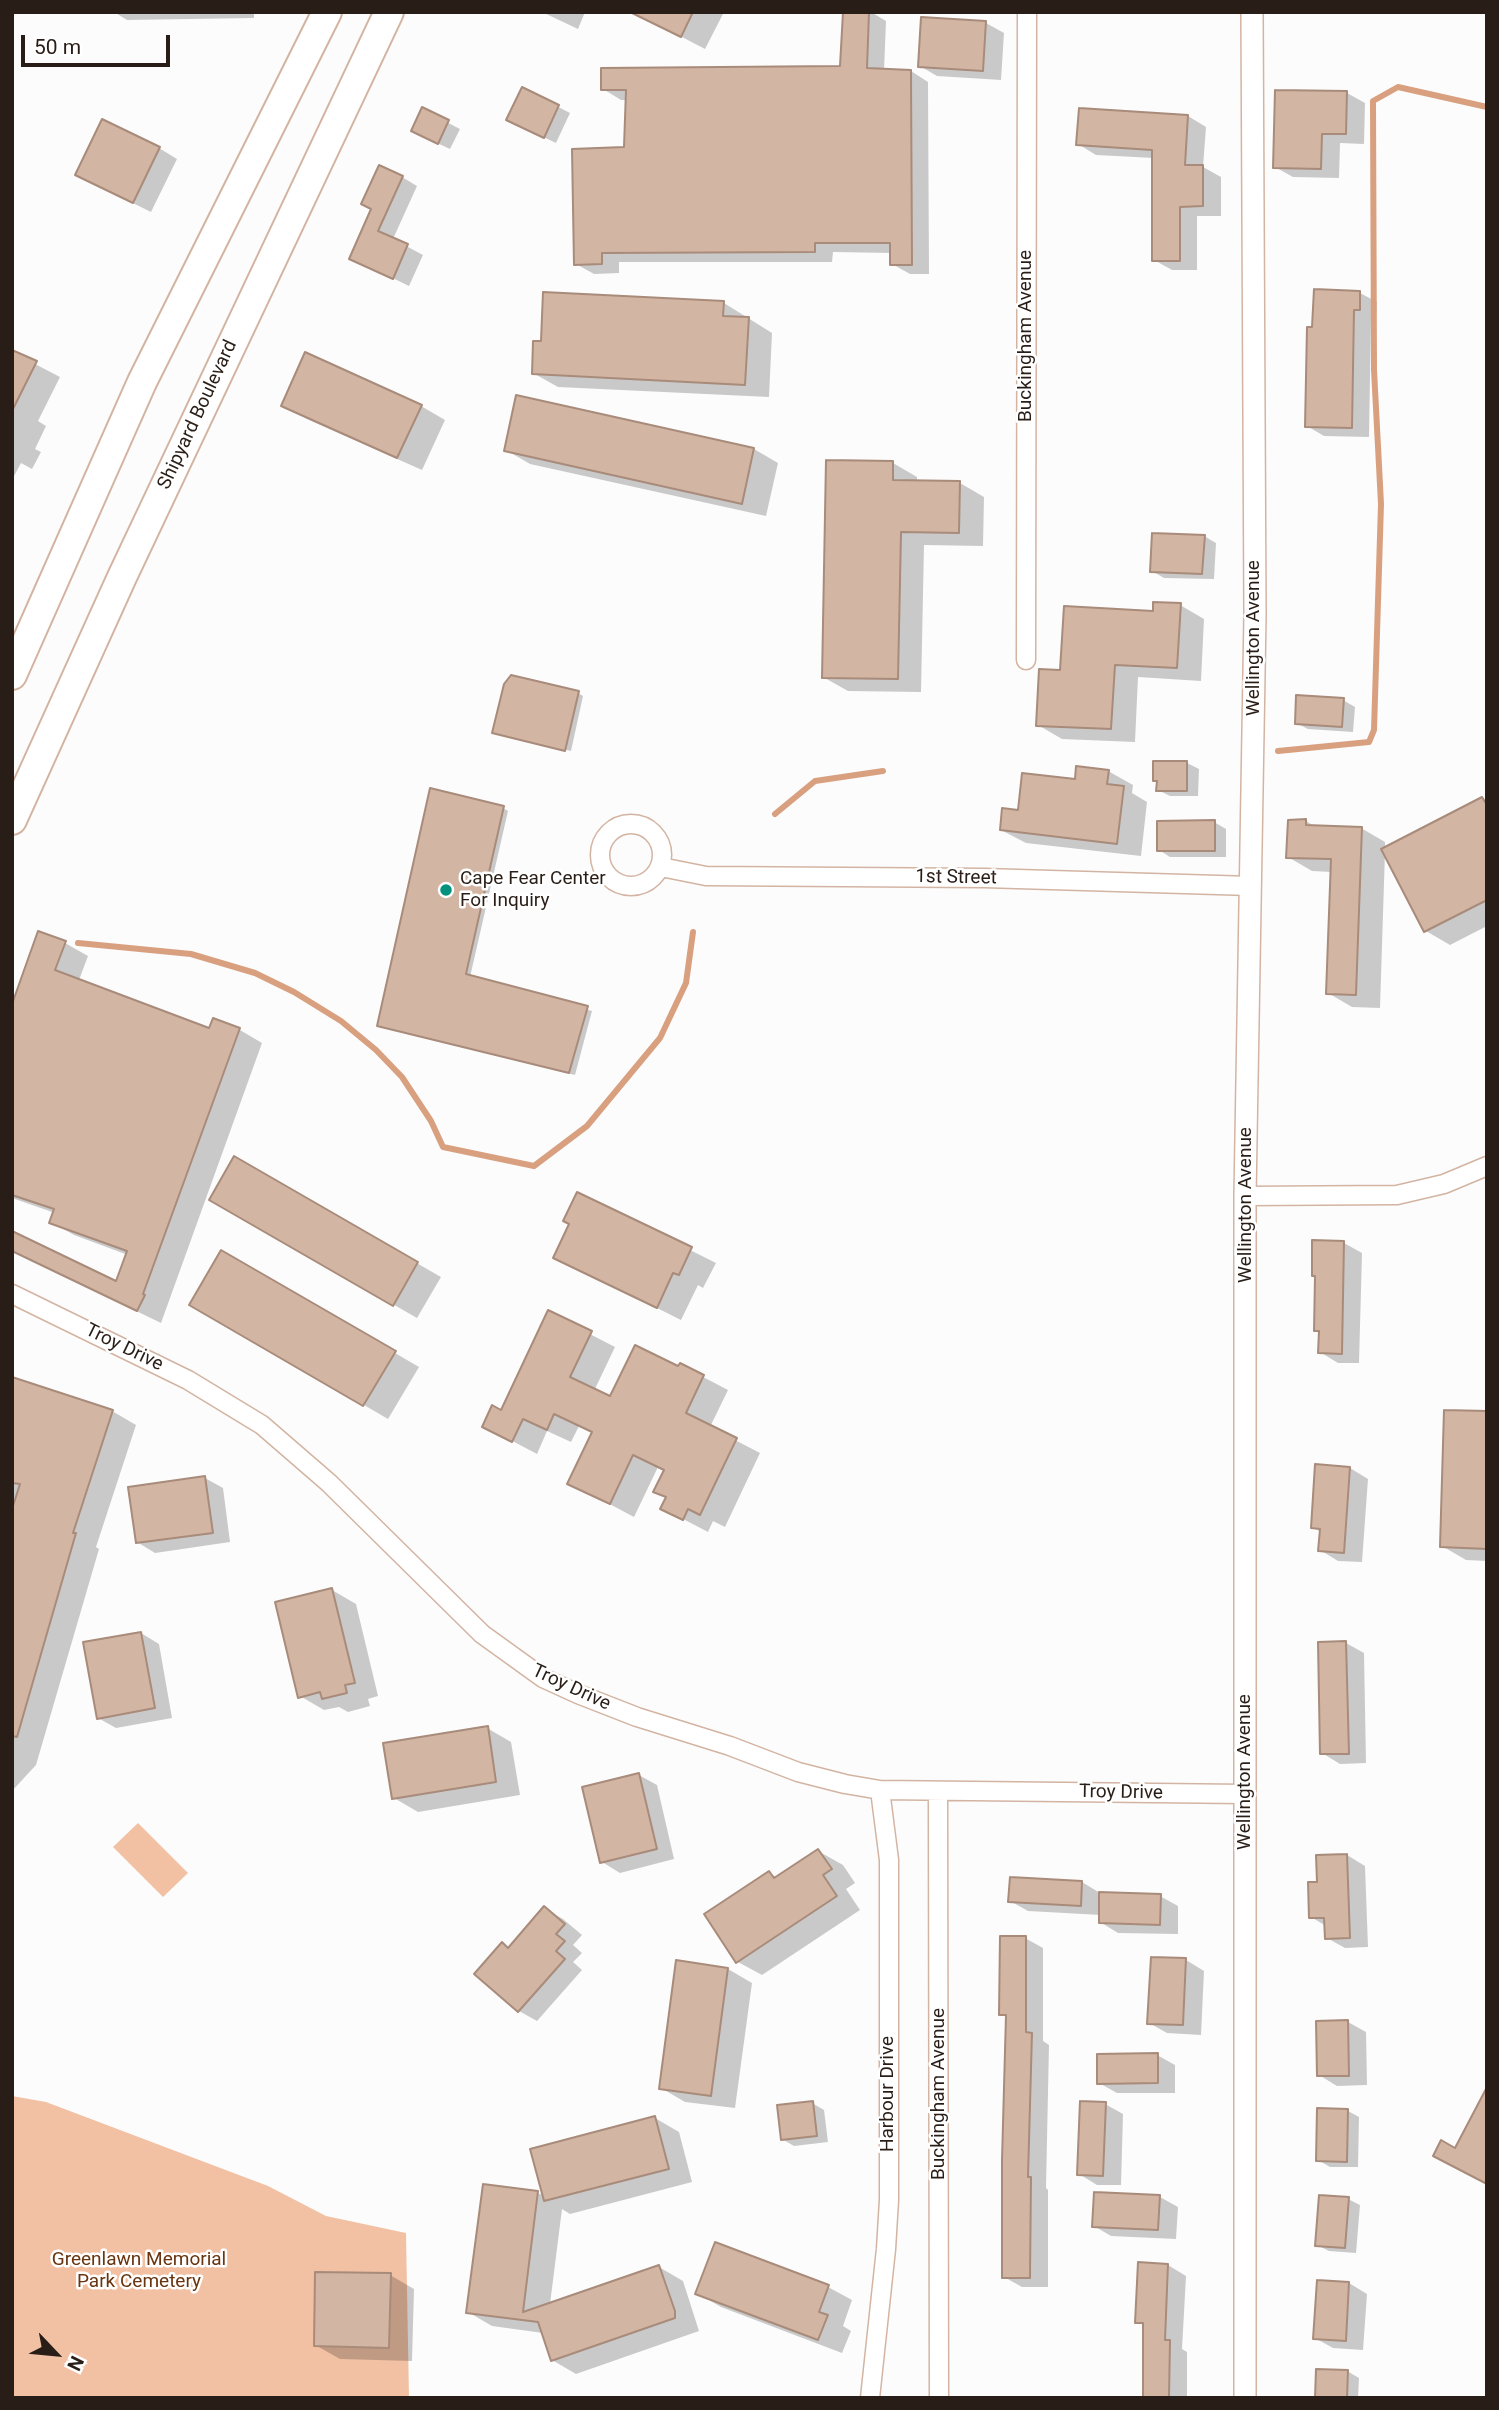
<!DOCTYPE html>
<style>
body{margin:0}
#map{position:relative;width:1499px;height:2410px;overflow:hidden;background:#fcfcfc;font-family:Roboto,sans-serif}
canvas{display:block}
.frame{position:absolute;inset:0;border:14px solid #291e17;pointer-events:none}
.north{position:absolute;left:21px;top:2319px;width:70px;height:70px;-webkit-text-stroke:5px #fff;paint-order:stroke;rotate:116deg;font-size:19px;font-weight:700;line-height:28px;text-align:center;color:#291e17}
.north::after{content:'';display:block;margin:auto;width:24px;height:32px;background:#291e17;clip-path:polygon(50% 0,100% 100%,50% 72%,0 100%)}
.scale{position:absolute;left:21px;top:35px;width:149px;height:32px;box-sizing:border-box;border:4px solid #291e17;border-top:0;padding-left:9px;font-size:21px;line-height:24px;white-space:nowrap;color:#291e17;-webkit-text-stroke:5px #fff;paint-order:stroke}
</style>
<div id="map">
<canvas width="1499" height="2410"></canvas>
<div class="frame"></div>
<div class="north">N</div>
<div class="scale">50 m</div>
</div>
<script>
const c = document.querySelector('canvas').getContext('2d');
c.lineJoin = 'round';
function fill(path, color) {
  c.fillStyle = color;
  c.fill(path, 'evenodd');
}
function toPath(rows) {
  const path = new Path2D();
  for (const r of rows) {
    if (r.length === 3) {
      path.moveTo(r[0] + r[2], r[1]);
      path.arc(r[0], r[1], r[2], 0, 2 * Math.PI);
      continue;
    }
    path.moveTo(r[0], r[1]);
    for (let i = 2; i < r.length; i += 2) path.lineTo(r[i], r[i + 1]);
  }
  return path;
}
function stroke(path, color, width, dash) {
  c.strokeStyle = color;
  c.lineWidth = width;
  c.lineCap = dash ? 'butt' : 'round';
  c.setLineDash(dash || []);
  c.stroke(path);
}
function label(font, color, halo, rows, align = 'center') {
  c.font = font + ' Roboto,sans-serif';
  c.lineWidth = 5;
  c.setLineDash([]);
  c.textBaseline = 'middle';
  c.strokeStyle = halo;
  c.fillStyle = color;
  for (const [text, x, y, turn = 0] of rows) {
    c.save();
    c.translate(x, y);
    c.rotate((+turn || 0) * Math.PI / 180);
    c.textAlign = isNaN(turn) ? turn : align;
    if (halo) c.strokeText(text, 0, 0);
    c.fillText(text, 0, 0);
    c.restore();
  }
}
const green = toPath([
 [138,1823,188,1873,163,1897,113,1847],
 [12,2096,46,2102,268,2186,326,2216,406,2233,409,2398,12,2398]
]);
const shadow = toPath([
 [114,12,254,12,254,18,127,20],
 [542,12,585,12,578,29],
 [634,12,724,12,705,49],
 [844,12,871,12,886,21,884,71,911,71,928,82,929,274,910,274,892,264,892,253,833,252,832,262,619,262,619,273,594,274,576,264,626,149,627,100,621,100,603,89,842,68],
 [986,23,1004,33,1001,80,937,76,920,66],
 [523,89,570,113,556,143,520,126],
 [1347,93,1365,103,1364,144,1340,143,1339,178,1293,177,1275,167],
 [423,110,460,129,450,149,424,137],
 [1188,116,1206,127,1203,167,1221,177,1221,216,1197,216,1197,270,1172,270,1154,260,1154,158,1096,155,1078,144],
 [159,148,177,159,151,212,96,185],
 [402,177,417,186,393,239,423,255,409,286,351,258],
 [1360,293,1377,302,1376,318,1371,318,1369,437,1324,436,1307,426,1314,329],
 [724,303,772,333,769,397,558,387,533,373],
 [12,352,60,377,38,421,46,426,35,449,41,452,32,469,21,463,12,480],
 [517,397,754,449,778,463,766,516,530,464,506,450],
 [283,405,421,406,445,420,422,470,307,419],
 [893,463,917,477,917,482,960,483,984,497,983,546,924,545,921,692,848,691,823,677],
 [1204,536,1216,543,1214,579,1164,578,1152,571],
 [1180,605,1204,619,1201,681,1138,677,1135,742,1062,739,1038,725,1062,671,1154,612],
 [578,693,583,696,571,751,497,732],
 [1343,700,1355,707,1353,732,1308,729,1296,723],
 [1187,763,1199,769,1198,796,1170,796,1158,790,1158,782,1154,780],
 [1108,771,1133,785,1132,793,1147,802,1141,856,1026,843,1001,830,1019,812,1076,781],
 [1482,799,1487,801,1487,926,1450,945,1426,931,1385,852,1380,1008,1352,1007,1328,993,1332,872,1312,871,1288,857,1306,821,1316,827,1361,828,1385,842,1385,849],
 [503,808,508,811,470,977,592,1011,575,1075,384,1028],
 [1214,822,1226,829,1226,857,1170,857,1159,850],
 [65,943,88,956,79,980,210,1030,214,1021,240,1030,262,1043,161,1323,12,1251,117,1283,128,1255,74,1235,51,1222,55,1213,12,1198,12,1009],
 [235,1159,441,1277,417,1318,211,1200],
 [578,1194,716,1263,703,1288,698,1285,681,1320,555,1257,571,1224],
 [1344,1243,1362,1253,1359,1363,1338,1363,1320,1352,1320,1333,1316,1330,1317,1277,1314,1275],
 [222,1252,419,1367,388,1419,191,1304],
 [549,1313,615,1347,594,1391,611,1399,679,1368,680,1365,728,1390,710,1427,760,1453,725,1527,713,1521,708,1532,662,1508,667,1498,665,1471,658,1467,634,1517,570,1483,594,1433,579,1426,571,1442,547,1431,537,1454,484,1426,501,1412],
 [12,1376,38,1387,112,1411,136,1425,96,1547,99,1549,36,1765,12,1791],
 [1487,1413,1487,1561,1466,1560,1442,1546],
 [1350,1468,1368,1479,1362,1562,1338,1561,1320,1550,1321,1532,1312,1527],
 [205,1478,223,1488,230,1542,155,1553,137,1542],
 [332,1590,356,1604,378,1696,368,1699,370,1706,348,1712,339,1707,324,1710,300,1696],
 [141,1633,159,1644,172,1718,116,1728,98,1718],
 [1346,1643,1364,1653,1366,1763,1340,1764,1322,1753],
 [487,1728,511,1742,520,1795,418,1812,394,1798],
 [639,1775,657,1785,674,1859,620,1873,602,1862],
 [818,1851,843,1865,855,1883,846,1889,860,1910,762,1975,738,1962,769,1873,778,1878],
 [1347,1855,1365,1866,1368,1947,1345,1948,1327,1938,1326,1926,1311,1917,1319,1884],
 [1082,1882,1100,1893,1160,1896,1178,1906,1178,1934,1118,1933,1100,1922,1101,1915,1028,1911,1010,1901],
 [545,1909,563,1919,582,1935,573,1945,582,1953,573,1962,582,1970,537,2021,519,2011,509,1949],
 [1025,1938,1043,1948,1043,2041,1049,2045,1046,2188,1048,2190,1048,2287,1022,2287,1004,2277,1008,2017,1001,2014],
 [1153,1959,1186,1960,1204,1971,1201,2035,1167,2033,1149,2023],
 [677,1962,728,1969,752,1983,735,2108,685,2102,661,2088],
 [1348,2022,1366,2032,1367,2085,1337,2086,1319,2075],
 [1157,2055,1175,2065,1175,2093,1117,2093,1099,2083],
 [812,2103,824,2110,828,2142,794,2146,782,2139],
 [1105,2104,1123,2114,1121,2185,1097,2185,1079,2174],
 [1348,2111,1359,2117,1358,2167,1330,2167,1318,2160],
 [655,2118,679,2132,692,2182,570,2214,562,2209,550,2304,659,2267,683,2281,699,2331,576,2374,552,2360,543,2333,492,2326,468,2312,484,2186,538,2193,544,2196],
 [1160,2197,1178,2207,1176,2239,1111,2236,1094,2226],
 [1348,2199,1360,2205,1356,2253,1329,2251,1317,2245],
 [1168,2265,1186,2276,1182,2349,1187,2352,1187,2398,1144,2398,1145,2326,1137,2322],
 [390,2275,414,2289,412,2361,340,2359,315,2345],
 [1349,2283,1367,2294,1363,2350,1333,2348,1315,2338],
 [828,2287,852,2300,843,2326,851,2331,842,2353,721,2307,697,2293],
 [1347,2371,1359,2378,1358,2398,1317,2398]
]);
const stream = toPath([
 [1278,751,1369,742,1374,730,1381,504,1374,370,1373,101,1398,87,1487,107],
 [775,814,815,781,883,771],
 [78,943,191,954,255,973,294,992,341,1021,376,1050,402,1077,431,1121,443,1147,534,1166,587,1126,660,1038,686,983,693,932]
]);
const building = toPath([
 [630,12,693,12,681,37,630,12],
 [843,12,869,12,867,68,911,70,912,265,890,265,890,243,815,243,815,252,602,253,602,264,574,265,572,149,624,147,626,90,601,90,601,68,840,66,843,12],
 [921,17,986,21,983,71,918,67,921,17],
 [522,87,559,105,544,138,506,120,522,87],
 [1275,90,1347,91,1346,134,1322,134,1321,169,1273,168,1275,90],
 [422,107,449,120,438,144,411,131,422,107],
 [1079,108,1188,115,1185,165,1203,165,1203,206,1180,207,1180,261,1152,261,1152,150,1076,145,1079,108],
 [102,119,160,147,133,203,75,175,102,119],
 [379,165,403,176,378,231,408,244,393,279,349,259,371,209,361,204,379,165],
 [1314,289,1360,291,1360,310,1354,310,1352,428,1305,427,1307,327,1312,327,1314,289],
 [543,292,724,301,723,316,749,317,745,385,532,374,533,341,541,341,543,292],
 [12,350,37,361,12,411,12,350],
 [305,352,422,405,397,458,281,406,305,352],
 [516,395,754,448,742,504,504,451,516,395],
 [826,460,893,461,893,480,960,481,959,533,901,532,898,679,822,678,826,460],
 [1152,533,1205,535,1202,574,1150,572,1152,533],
 [1153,602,1181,603,1177,668,1115,665,1111,729,1036,726,1039,669,1060,670,1064,606,1153,611,1153,602],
 [511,675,579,691,565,751,492,733,504,684,511,675],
 [1296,695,1344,698,1342,727,1295,724,1296,695],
 [1153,761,1187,761,1187,791,1156,791,1157,781,1153,781,1153,761],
 [1076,766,1109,770,1107,784,1124,786,1117,844,1000,830,1002,808,1018,810,1022,773,1075,779,1076,766],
 [430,788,504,806,466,974,588,1006,569,1073,377,1026,430,788],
 [1482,797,1487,805,1487,900,1424,932,1381,849,1482,797],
 [1306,819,1306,825,1362,827,1356,995,1326,994,1331,859,1286,858,1288,820,1306,819],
 [1215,820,1215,851,1157,851,1157,821,1215,820],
 [38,931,66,941,55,970,209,1028,213,1018,240,1028,143,1294,145,1295,137,1311,12,1251,12,1231,116,1281,127,1251,49,1223,54,1209,12,1195,12,1004,38,931],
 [234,1156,418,1262,393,1306,209,1200,234,1156],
 [577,1192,692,1247,679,1275,673,1273,657,1308,553,1258,569,1224,563,1221,577,1192],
 [1312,1240,1344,1241,1342,1354,1318,1353,1319,1331,1314,1331,1315,1276,1312,1276,1312,1240],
 [221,1250,396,1351,363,1406,189,1305,221,1250],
 [548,1310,592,1331,570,1377,610,1396,635,1345,678,1366,680,1363,704,1375,686,1413,737,1438,700,1515,688,1509,683,1520,660,1509,666,1497,653,1492,664,1470,633,1455,610,1504,567,1484,592,1432,554,1414,547,1430,523,1419,512,1442,482,1427,492,1405,501,1410,548,1310],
 [12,1377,113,1410,73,1533,76,1533,17,1737,12,1736,12,1509,20,1484,12,1483,12,1377],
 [1444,1410,1487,1411,1487,1549,1440,1547,1444,1410],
 [1315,1464,1350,1467,1344,1553,1318,1551,1320,1529,1311,1528,1315,1464],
 [205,1476,213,1533,136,1543,128,1487,205,1476],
 [332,1588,355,1683,345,1685,347,1693,322,1699,320,1692,298,1698,275,1602,332,1588],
 [141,1632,155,1708,97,1719,83,1642,141,1632],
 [1346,1641,1349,1754,1320,1754,1318,1642,1346,1641],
 [488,1726,496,1782,392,1799,383,1743,488,1726],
 [639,1773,657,1849,600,1863,582,1787,639,1773],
 [818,1849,832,1869,823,1875,837,1896,736,1963,704,1914,769,1871,774,1878,818,1849],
 [1347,1854,1350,1938,1325,1939,1324,1918,1309,1918,1308,1882,1317,1882,1316,1855,1347,1854],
 [1010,1877,1082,1881,1081,1906,1008,1902,1010,1877],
 [1099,1892,1161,1894,1160,1925,1099,1923,1099,1892],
 [544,1906,565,1924,556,1934,565,1941,556,1951,565,1959,518,2012,474,1974,502,1942,508,1948,544,1906],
 [1000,1936,1026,1936,1026,2032,1032,2033,1028,2177,1031,2177,1030,2278,1002,2278,1002,2160,1006,2015,999,2015,1000,1936],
 [1151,1957,1186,1958,1183,2025,1147,2024,1151,1957],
 [676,1960,728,1968,711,2096,659,2089,676,1960],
 [1348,2020,1349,2076,1317,2076,1316,2021,1348,2020],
 [1158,2053,1158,2083,1097,2084,1097,2054,1158,2053],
 [1487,2087,1487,2184,1433,2156,1441,2140,1455,2148,1487,2087],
 [813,2101,817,2136,781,2140,777,2105,813,2101],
 [1080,2101,1106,2102,1103,2176,1077,2175,1080,2101],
 [1317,2108,1348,2109,1347,2162,1316,2161,1317,2108],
 [655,2116,669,2169,544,2201,530,2149,655,2116],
 [483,2184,538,2191,523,2312,659,2265,675,2311,675,2318,551,2361,538,2322,466,2313,483,2184],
 [1094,2192,1160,2195,1158,2230,1092,2227,1094,2192],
 [1319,2195,1349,2197,1345,2248,1315,2246,1319,2195],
 [715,2242,829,2285,819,2312,828,2315,818,2340,695,2294,715,2242],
 [1138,2262,1168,2264,1165,2340,1170,2340,1169,2398,1143,2398,1143,2323,1135,2323,1138,2262],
 [315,2272,391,2273,389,2348,314,2346,315,2272],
 [1317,2280,1349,2282,1346,2341,1313,2339,1317,2280],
 [1316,2369,1348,2370,1347,2398,1315,2398,1316,2369]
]);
const minor = toPath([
 [1026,660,1027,12],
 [631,855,31],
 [661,867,706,876,984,878,1251,886],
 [1245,1196,1397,1195,1444,1184,1487,1166],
 [12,1294,188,1380,262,1425,329,1483,482,1634,543,1678,578,1694,637,1717,730,1746,798,1772,845,1784,880,1790,1245,1794],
 [938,1791,939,2398],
 [870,2398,886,2249,889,2200,889,1860,880,1790]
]);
const tertiary = toPath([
 [1245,2398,1245,1196,1255,615,1252,12]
]);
const primary = toPath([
 [12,675,142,382,327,12],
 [12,820,122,577,389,12]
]);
const markers = [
 [446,890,7,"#02927e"]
];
const streetNames = [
 ["Buckingham Avenue",1026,336,-90],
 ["Shipyard Boulevard",198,415,-65],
 ["Wellington Avenue",1254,638,-90],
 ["1st Street",956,878,1],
 ["Wellington Avenue",1246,1205,-90],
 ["Troy Drive",124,1348,26],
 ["Troy Drive",571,1688,25],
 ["Wellington Avenue",1245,1772,-90],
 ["Troy Drive",1121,1793,1],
 ["Harbour Drive",888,2094,-90],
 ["Buckingham Avenue",939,2094,-90]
];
const poiNames = [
 ["Cape Fear Center",460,879],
 ["For Inquiry",460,901]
];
const parkNames = [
 ["Greenlawn Memorial",139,2260],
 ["Park Cemetery",139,2282]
];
fill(green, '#f2c1a4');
fill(shadow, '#0003');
stroke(stream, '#d9a080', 6);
fill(building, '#d3b5a3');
stroke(building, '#a88b7a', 2);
stroke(minor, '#d3b4a2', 21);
stroke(tertiary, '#d3b4a2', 24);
stroke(primary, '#d3b4a2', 32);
stroke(minor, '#fff', 18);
stroke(tertiary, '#fff', 21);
stroke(primary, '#fff', 28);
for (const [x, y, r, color] of markers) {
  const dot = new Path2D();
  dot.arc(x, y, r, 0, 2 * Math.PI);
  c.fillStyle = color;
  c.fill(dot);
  stroke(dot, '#fff', 2.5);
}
label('19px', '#291e17', '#fff', streetNames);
label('19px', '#291e17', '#fff', poiNames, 'left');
label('19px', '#69340f', '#fff', parkNames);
</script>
